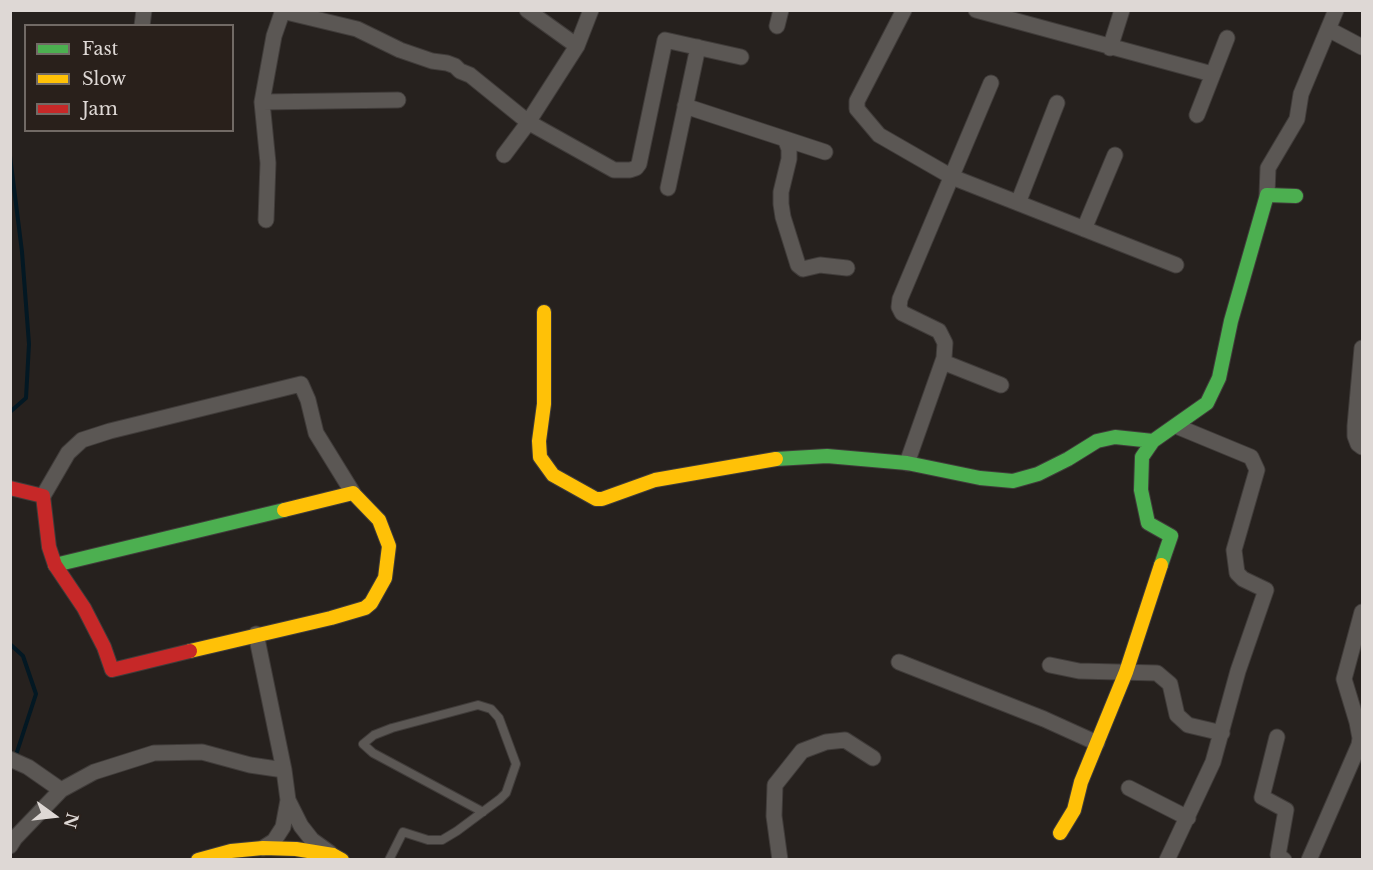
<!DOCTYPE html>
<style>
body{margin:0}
#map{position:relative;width:1373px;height:870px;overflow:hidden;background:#26211e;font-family:"Libre Baskerville",serif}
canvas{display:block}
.frame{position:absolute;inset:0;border:12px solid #ded8d5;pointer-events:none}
.legend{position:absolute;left:24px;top:24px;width:210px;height:108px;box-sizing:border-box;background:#29201b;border:2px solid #716a65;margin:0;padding:8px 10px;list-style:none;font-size:18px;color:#ded8d5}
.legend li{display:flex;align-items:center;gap:12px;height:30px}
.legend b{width:30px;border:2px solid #716a65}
.north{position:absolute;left:24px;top:786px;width:60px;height:60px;-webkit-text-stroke:4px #29201b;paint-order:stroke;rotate:105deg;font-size:16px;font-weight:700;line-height:24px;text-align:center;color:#ded8d5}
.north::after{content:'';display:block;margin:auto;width:21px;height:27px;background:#ded8d5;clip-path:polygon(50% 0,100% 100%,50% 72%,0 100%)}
</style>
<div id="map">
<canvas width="1373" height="870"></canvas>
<div class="frame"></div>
<ul class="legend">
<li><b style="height:8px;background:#4caf50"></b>Fast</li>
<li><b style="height:8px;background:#ffc107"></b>Slow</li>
<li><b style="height:8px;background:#c62828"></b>Jam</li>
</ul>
<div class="north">N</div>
</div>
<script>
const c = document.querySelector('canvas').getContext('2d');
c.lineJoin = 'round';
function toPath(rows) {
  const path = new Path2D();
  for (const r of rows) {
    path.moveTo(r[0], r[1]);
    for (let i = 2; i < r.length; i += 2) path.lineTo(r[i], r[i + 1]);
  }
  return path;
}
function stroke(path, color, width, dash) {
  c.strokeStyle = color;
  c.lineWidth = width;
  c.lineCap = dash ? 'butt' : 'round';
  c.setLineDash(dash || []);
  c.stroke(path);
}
const stream = toPath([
 [10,156,22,252,29,344,26,398,10,412],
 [10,644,23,656,36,694,15,758]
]);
const lane = toPath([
 [389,860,403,832,428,840,442,840,457,831,500,799,506,793,516,764,499,718,491,709,478,705,392,728,374,735,363,744,373,753,483,812]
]);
const street = toPath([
 [527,10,577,46],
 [904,10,857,101,857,109,879,135,952,177,1176,265],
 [976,10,1212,74],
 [282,11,357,29,400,50,432,61,447,63,455,66,460,71,470,75,528,122,614,170,630,170,636,168,639,164,665,40,741,57],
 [142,26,144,10],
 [777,26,781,10],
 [1328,29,1362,47],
 [1110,48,1122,10],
 [262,102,398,100],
 [685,106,825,152],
 [1197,115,1227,38],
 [786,141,789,149,789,159,781,192,781,204,783,217,798,265,803,269,820,265,847,268],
 [504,155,525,127,577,46,591,10],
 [668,188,698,47],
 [1267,195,1268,168,1297,119,1301,94,1336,10],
 [1018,203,1057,103],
 [266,220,268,163,262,102,274,36,283,10],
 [1084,229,1115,155],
 [1362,348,1355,426,1355,436,1358,444,1362,447],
 [943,362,1001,385],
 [907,463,944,358,945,343,939,331,902,313,899,307,900,299,991,83],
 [43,496,68,453,82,440,110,431,301,384,308,400,316,433,353,493],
 [256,634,284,770,288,800,283,827,274,841,263,848],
 [899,662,1044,719,1097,743],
 [1050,665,1079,671,1157,673,1170,684,1177,715,1188,725,1222,733],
 [1277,737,1262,797,1286,810,1278,855,1284,860],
 [10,759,28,767,61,790],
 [1129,788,1188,818],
 [288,800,301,826,312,840,330,853],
 [10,846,15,838,61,790,94,772,154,753,202,752,250,765,284,770],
 [780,860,774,816,775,785,802,751,826,742,845,740,873,758],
 [1167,860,1213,762,1238,671,1266,590,1243,579,1237,573,1234,550,1257,470,1251,457,1176,426],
 [1309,860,1359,745,1360,738,1357,722,1344,679,1362,612]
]);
const fast = toPath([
 [776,459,827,456,907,463,980,478,1013,481,1038,474,1068,459,1097,441,1115,437,1153,441],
 [55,565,284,510],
 [1161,565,1171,536,1148,523,1141,490,1142,457,1153,441,1207,403,1219,378,1231,321,1267,195,1296,196]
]);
const slow = toPath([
 [544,312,544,404,539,441,540,457,553,475,596,499,602,499,655,480,776,459],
 [190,651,331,618,365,608,371,603,385,578,389,546,379,520,353,493,284,510],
 [1060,833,1074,810,1081,782,1126,672,1161,565],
 [198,860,231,851,263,848,296,849,333,855,342,860]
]);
const jam = toPath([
 [10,488,43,496,49,547,55,565,84,608,104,647,112,670,190,651]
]);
stroke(stream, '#031823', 4);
stroke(lane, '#403c3a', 10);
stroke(street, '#403c3a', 17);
stroke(fast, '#403c3a', 16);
stroke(slow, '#403c3a', 16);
stroke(jam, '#403c3a', 16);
stroke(lane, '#5b5754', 8);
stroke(street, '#5b5754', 15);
stroke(fast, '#4caf50', 14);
stroke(slow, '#ffc107', 14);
stroke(jam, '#c62828', 14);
</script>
